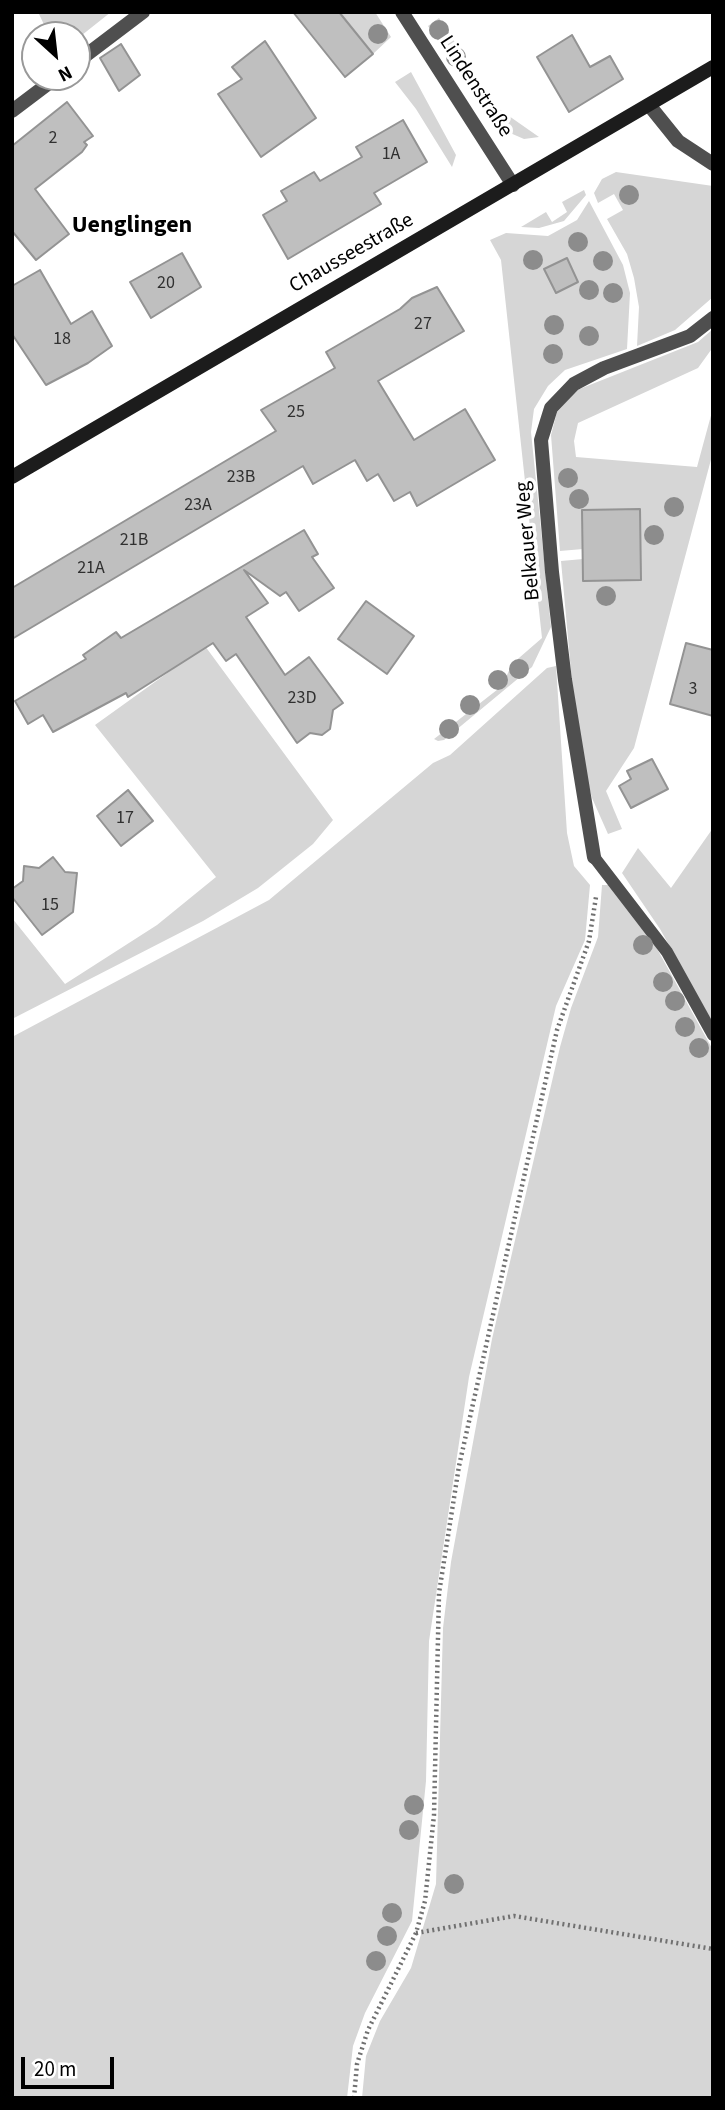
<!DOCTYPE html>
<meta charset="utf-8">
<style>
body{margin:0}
#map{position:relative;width:725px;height:2110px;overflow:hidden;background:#fff;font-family:"Source Sans 3",sans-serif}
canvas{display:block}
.frame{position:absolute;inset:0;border:14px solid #000;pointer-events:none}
.north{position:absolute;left:21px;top:21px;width:70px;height:70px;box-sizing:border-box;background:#fff;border:2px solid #999;border-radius:50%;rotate:153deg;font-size:19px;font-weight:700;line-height:28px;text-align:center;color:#000}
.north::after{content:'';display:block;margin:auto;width:24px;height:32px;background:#000;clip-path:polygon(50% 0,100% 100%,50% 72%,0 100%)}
.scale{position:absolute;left:21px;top:2057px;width:93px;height:32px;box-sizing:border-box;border:4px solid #000;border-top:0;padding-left:9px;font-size:21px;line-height:24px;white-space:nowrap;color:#000;-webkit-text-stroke:5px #fff;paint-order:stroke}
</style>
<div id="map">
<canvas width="725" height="2110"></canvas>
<div class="frame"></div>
<div class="north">N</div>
<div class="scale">20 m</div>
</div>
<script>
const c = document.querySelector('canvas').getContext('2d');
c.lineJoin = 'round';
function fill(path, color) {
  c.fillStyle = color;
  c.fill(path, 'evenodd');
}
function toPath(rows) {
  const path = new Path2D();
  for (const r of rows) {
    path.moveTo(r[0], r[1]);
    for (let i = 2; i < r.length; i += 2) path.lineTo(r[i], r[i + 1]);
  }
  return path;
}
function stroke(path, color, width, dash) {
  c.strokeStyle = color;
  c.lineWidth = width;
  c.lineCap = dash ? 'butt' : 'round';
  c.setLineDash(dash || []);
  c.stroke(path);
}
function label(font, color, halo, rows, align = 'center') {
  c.font = font + ' "Source Sans 3",sans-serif';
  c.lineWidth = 7;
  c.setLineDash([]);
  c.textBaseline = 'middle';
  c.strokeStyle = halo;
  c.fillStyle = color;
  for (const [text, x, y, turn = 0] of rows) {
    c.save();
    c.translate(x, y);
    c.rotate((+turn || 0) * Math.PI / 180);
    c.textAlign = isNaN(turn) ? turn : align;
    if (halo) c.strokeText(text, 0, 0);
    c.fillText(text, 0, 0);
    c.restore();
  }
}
const green = toPath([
 [38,12,111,12,77,39,77,35,49,35],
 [339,12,375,12,391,37,373,54],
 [439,18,478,77,467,84,428,26],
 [411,72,456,155,452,167,416,109,395,82],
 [483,86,499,109,539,137,524,139,501,129,487,115,472,92],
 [616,172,713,186,713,297,675,330,637,346,639,307,634,278,627,254,607,219,623,210,614,194,598,203,594,193,602,179],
 [584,190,586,195,564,221,539,228,521,227,546,212,552,222,567,212,562,202],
 [589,201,623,265,630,293,627,349,565,370,548,386,534,409,531,432,551,627,532,667,444,740,438,741,434,739,502,686,512,664,542,638,501,260,490,240,506,233,548,236,577,220],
 [713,329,711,350,698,368,578,423,574,441,576,457,697,467,713,408,713,452,634,748,606,791,622,829,608,834,592,798,584,767,573,693,561,561,583,559,583,581,583,549,560,551,551,435,557,412,577,390,698,342],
 [205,646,333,820,313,844,258,888,203,921,12,1019,12,918,65,984,157,925,216,877,95,725],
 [556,666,567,833,574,866,590,885,585,940,556,1006,469,1377,429,1641,426,1781,412,1921,365,2013,353,2046,347,2098,12,2098,12,1037,269,900,433,763,450,755,547,668],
 [713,828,713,1023,660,929,622,873,638,848,671,888],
 [602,885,611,885,650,936,713,1050,713,2098,362,2098,366,2056,380,2021,411,1968,436,1884,443,1628,451,1562,492,1339,560,1047,571,1008,598,937]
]);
const building = toPath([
 [293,12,339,12,373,54,345,77,293,12],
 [572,35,590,67,610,56,623,79,569,112,537,57,572,35],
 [265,41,316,118,261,157,218,94,242,79,232,67,265,41],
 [121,44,140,75,119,91,100,58,121,44],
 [67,102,93,136,84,142,87,145,82,152,35,189,69,234,36,260,12,231,12,146,67,102],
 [403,120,427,162,374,193,381,204,288,259,263,215,287,201,281,191,314,172,320,181,362,157,356,147,403,120],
 [182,253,201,287,151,318,130,282,182,253],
 [567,258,578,282,556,293,544,269,567,258],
 [40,270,71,324,92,311,112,346,88,363,46,385,12,334,12,286,40,270],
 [437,287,464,331,378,381,414,440,465,409,495,460,417,506,410,492,394,501,378,474,367,481,355,460,313,484,303,466,12,639,12,588,276,431,261,410,335,368,326,352,400,309,412,298,437,287],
 [640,509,641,580,583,581,582,510,640,509],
 [304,530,318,554,312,557,334,588,299,611,286,592,280,596,244,570,268,603,246,617,285,675,309,657,343,703,333,710,330,729,322,735,310,733,297,743,236,654,226,661,213,643,128,697,126,693,53,732,43,715,28,724,15,701,86,659,83,655,116,632,121,638,304,530],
 [366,601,414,636,387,674,338,639,366,601],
 [686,643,713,650,713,716,670,704,686,643],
 [652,759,668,789,631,808,619,786,631,779,627,771,652,759],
 [128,790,153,821,121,846,97,816,128,790],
 [53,857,65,872,77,873,73,912,42,935,12,897,12,889,23,881,24,866,39,868,53,857]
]);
const path = toPath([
 [416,1933,514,1916,713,1949],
 [354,2098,357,2064,368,2030,416,1933,425,1901,434,1815,439,1593,459,1466,557,1030,589,941,596,897]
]);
const lane = toPath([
 [594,857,667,952,713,1035]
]);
const street = toPath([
 [402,12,513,185],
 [77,62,143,12],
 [649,105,678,141,713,164],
 [12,111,57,77],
 [594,857,565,680,552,572,541,440,551,408,574,384,604,368,690,336,713,318]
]);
const secondary = toPath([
 [12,477,713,67]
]);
const trees = [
 [439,30],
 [378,34],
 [456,57],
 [629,195],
 [578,242],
 [533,260],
 [603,261],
 [589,290],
 [613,293],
 [554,325],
 [589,336],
 [553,354],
 [568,478],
 [579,499],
 [674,507],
 [654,535],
 [606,596],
 [519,669],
 [498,680],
 [470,705],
 [449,729],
 [643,945],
 [663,982],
 [675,1001],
 [685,1027],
 [699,1048],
 [414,1805],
 [409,1830],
 [454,1884],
 [392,1913],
 [387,1936],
 [376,1961]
];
const numberNames = [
 ["2",53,139],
 ["1A",391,155],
 ["20",166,284],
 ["27",423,325],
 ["18",62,340],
 ["25",296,413],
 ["23B",241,478],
 ["23A",198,506],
 ["21B",134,541],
 ["21A",91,569],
 ["3",693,690],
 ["23D",302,699],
 ["17",125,819],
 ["15",50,906]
];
const streetNames = [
 ["Lindenstraße",475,87,57],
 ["Chausseestraße",352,254,-30],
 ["Belkauer Weg",529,541,-95]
];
const quarterNames = [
 ["Uenglingen",132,227]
];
fill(green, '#d6d6d6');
fill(building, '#bfbfbf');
stroke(building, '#939393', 2);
stroke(path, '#717171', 4.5, [2, 3.5]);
stroke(lane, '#4f4f4f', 12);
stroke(street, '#4f4f4f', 14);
stroke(secondary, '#1c1c1c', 14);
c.fillStyle = '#8c8c8c';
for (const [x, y] of trees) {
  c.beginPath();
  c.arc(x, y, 10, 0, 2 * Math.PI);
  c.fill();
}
label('18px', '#303030', null, numberNames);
label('21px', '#000', '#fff', streetNames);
label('bold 24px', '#000', '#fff', quarterNames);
</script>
